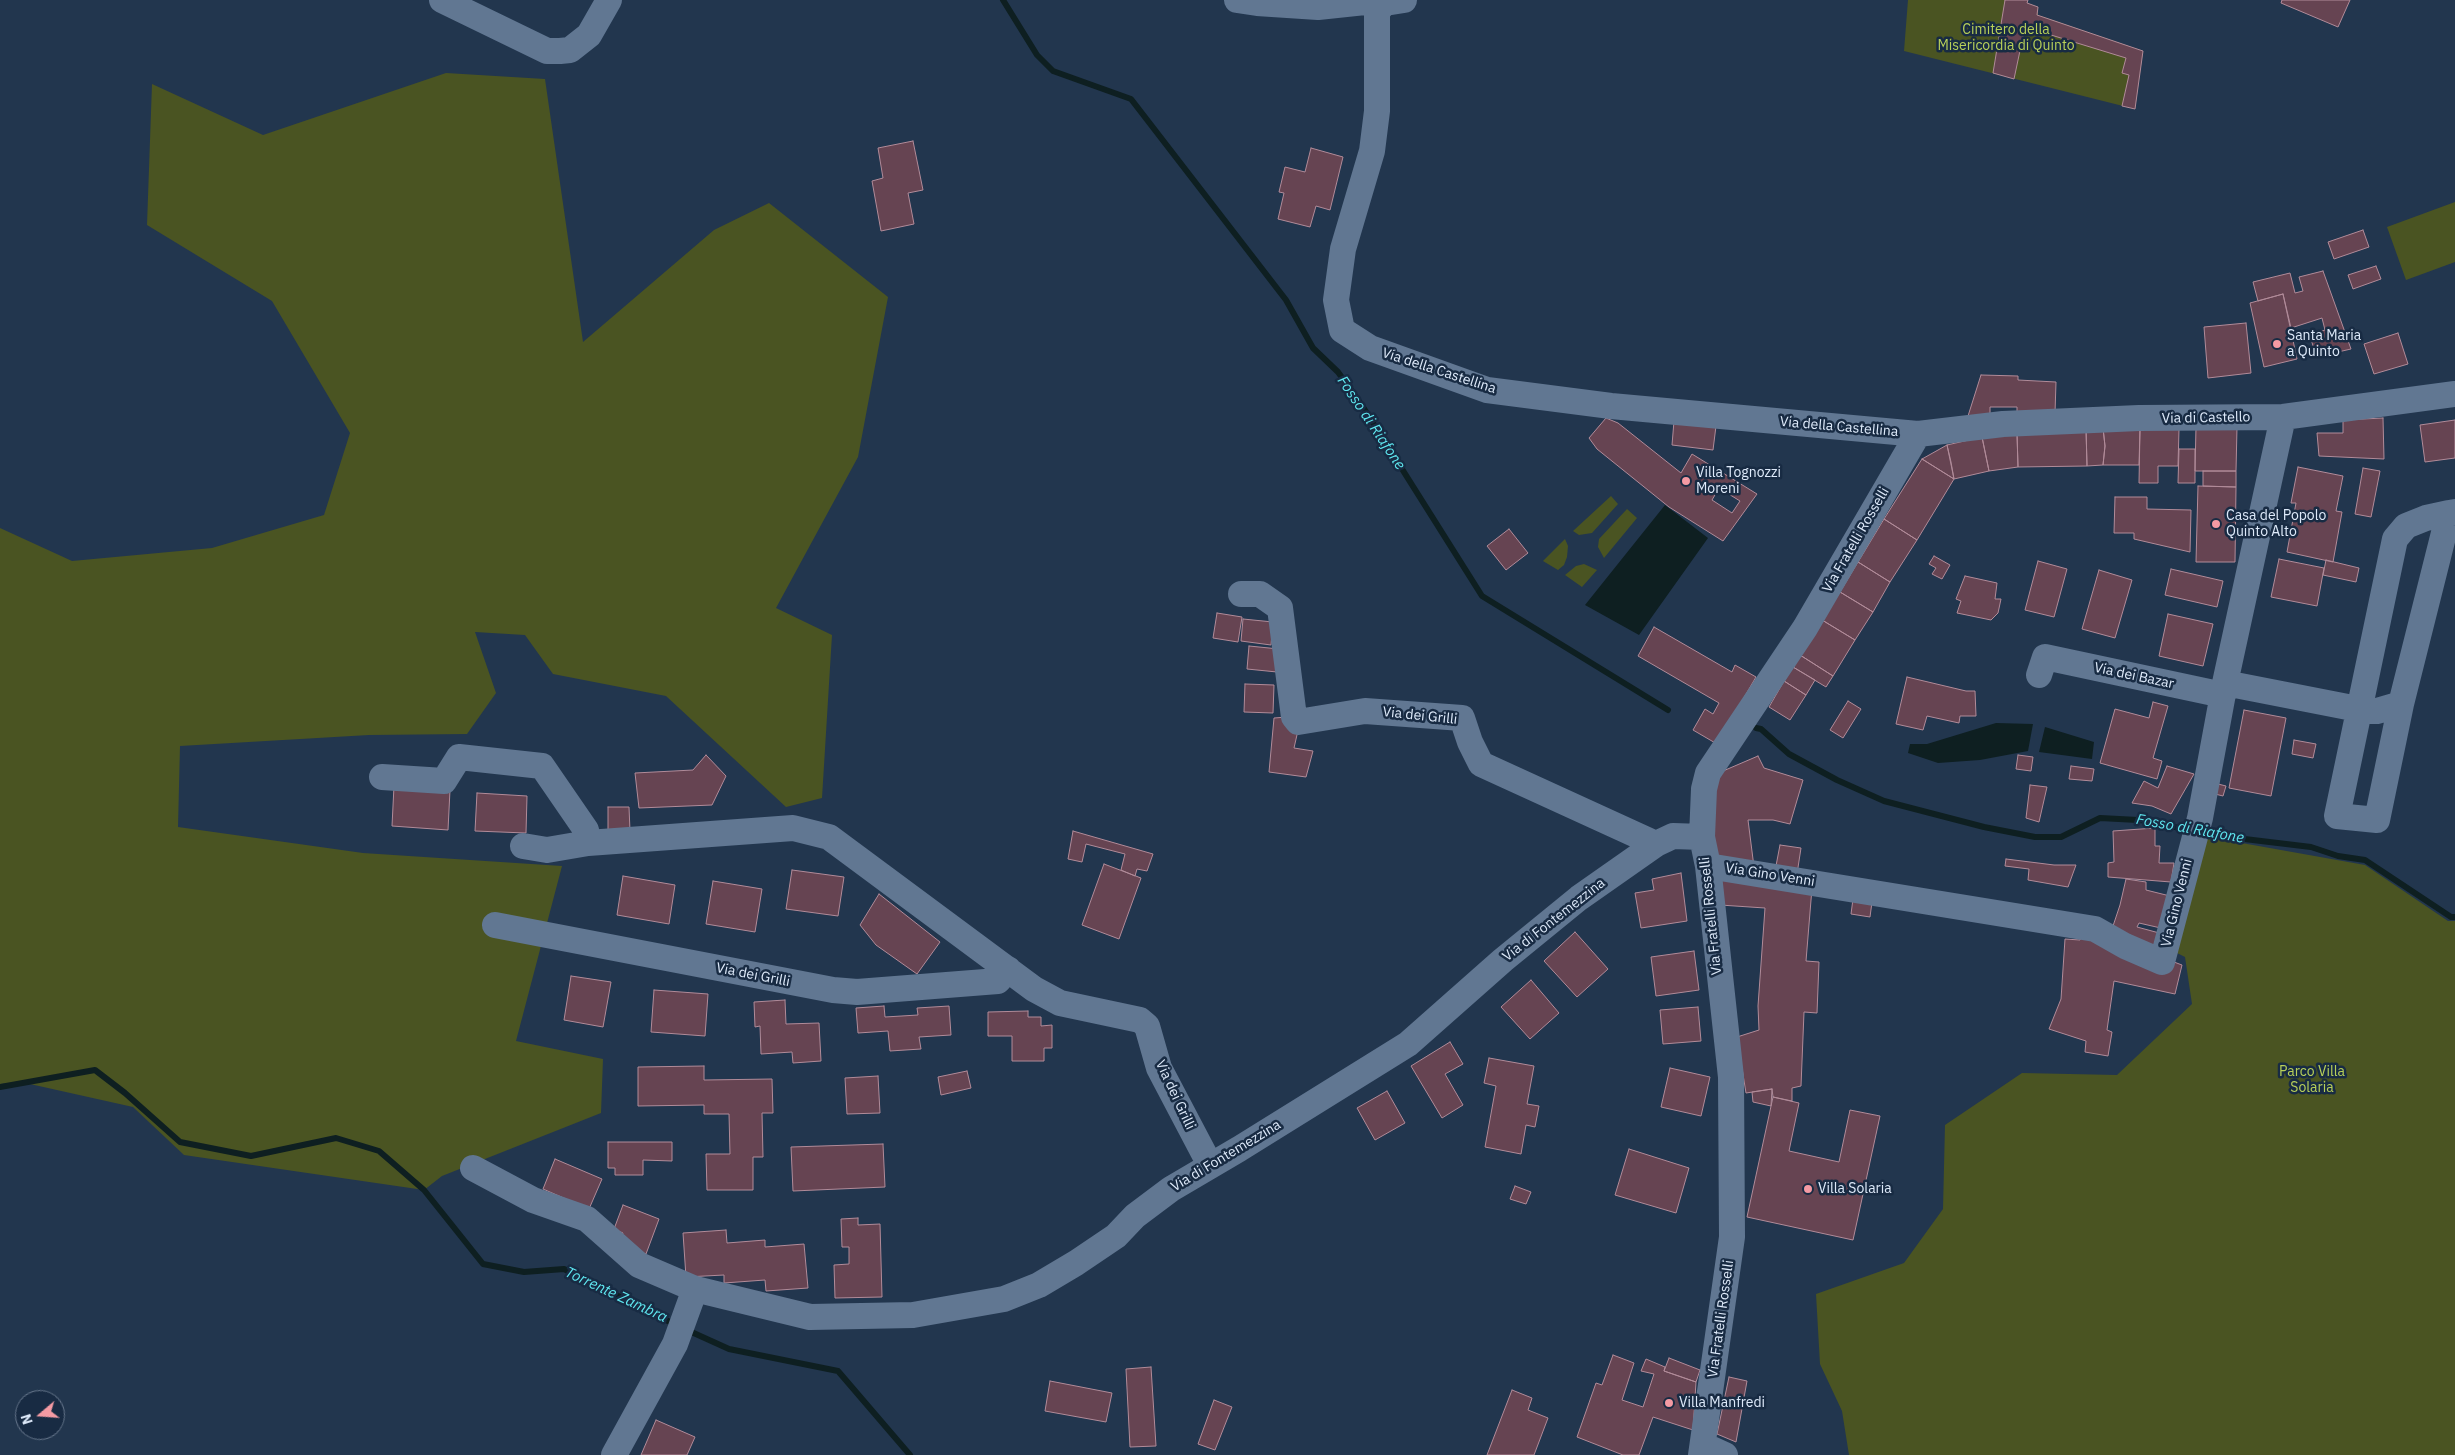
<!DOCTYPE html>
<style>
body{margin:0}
#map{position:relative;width:2455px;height:1455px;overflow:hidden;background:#22364e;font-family:"IBM Plex Sans",sans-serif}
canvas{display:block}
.north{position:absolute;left:15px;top:1390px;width:50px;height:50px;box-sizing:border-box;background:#182b43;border:1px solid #67778c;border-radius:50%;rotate:252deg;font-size:14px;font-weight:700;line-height:20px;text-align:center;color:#deeafa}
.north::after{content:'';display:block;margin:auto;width:18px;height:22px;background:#f49aa3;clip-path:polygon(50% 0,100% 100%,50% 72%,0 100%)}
</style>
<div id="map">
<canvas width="2455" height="1455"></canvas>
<div class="north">N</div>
</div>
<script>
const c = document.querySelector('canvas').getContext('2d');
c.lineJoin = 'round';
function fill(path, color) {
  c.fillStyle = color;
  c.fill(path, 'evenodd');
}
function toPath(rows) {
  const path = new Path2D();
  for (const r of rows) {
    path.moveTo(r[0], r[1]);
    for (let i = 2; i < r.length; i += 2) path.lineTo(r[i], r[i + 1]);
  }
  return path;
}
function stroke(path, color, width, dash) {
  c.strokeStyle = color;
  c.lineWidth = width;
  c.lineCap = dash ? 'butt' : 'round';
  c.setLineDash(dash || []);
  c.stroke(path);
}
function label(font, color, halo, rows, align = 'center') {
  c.font = font + ' "IBM Plex Sans",sans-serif';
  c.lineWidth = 5;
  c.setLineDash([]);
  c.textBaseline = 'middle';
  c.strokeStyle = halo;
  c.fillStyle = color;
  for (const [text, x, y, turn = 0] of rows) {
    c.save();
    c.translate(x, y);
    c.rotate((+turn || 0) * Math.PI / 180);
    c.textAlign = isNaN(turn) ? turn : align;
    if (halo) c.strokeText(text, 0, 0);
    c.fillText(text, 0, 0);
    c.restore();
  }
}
const green = toPath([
 [1908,0,2028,0,2027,3,2038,7,2038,15,2143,51,2135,109,1904,51],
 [446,73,545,79,583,342,714,230,769,203,888,297,858,457,776,608,832,635,822,798,786,807,666,696,553,674,525,635,475,632,496,693,467,734,369,735,180,746,178,827,363,853,562,866,516,1041,603,1059,601,1113,442,1176,424,1190,184,1155,133,1107,21,1082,0,1084,0,528,72,561,212,548,324,515,350,433,272,301,147,225,152,84,263,135],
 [2455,202,2455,262,2406,280,2387,227],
 [1611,496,1618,504,1592,533,1579,535,1573,531],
 [1627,509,1637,518,1604,558,1598,547,1599,539],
 [1565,539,1568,546,1567,557,1564,565,1558,570,1543,561],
 [1584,564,1597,570,1582,587,1565,575,1576,566],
 [2197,835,2365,865,2448,921,2455,921,2455,1455,1849,1455,1842,1411,1820,1364,1816,1294,1904,1263,1943,1209,1945,1125,2022,1073,2117,1075,2192,1004,2185,957,2171,950]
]);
const water = toPath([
 [1665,505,1708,538,1639,635,1585,605],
 [1996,723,2033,724,2028,751,1980,760,1938,763,1908,753,1910,744,1927,744],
 [2045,727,2094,742,2092,759,2039,752]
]);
const stream = toPath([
 [1003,0,1037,55,1053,71,1131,99,1286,300,1313,348,1338,372,1363,407,1482,596,1668,710],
 [1756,728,1761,729,1789,754,1837,780,1884,801,1984,827,2035,837,2061,837,2100,818,2157,821,2190,832],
 [2203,834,2311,847,2338,856,2365,860,2451,917,2455,917],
 [0,1087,95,1070,125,1093,180,1142,251,1156,336,1138,379,1151,424,1190,483,1264,524,1272,564,1269,676,1325],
 [687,1330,729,1349,838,1371,910,1455]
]);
const building = toPath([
 [2005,0,2028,0,2027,3,2038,7,2037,15,2143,51,2135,109,2122,106,2129,75,2122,73,2126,58,2025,27,2014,79,1993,73,2005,0],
 [2282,0,2350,0,2338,27,2281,3,2282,0],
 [913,141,923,190,908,193,914,224,881,231,872,181,883,178,878,148,913,141],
 [1311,148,1343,157,1330,210,1316,206,1310,227,1278,219,1284,193,1279,192,1285,167,1305,172,1311,148],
 [2363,230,2369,247,2334,259,2328,242,2363,230],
 [2376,266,2381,279,2353,289,2348,275,2376,266],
 [2323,271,2351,349,2316,357,2310,335,2325,330,2322,318,2291,328,2283,294,2258,301,2253,282,2290,273,2295,293,2303,291,2299,277,2323,271],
 [2283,294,2297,359,2264,367,2250,303,2283,294],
 [2246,323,2251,373,2208,378,2204,327,2246,323],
 [2398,333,2408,364,2374,374,2364,344,2398,333],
 [1981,375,2018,376,2018,380,2056,382,2055,413,2017,412,2017,407,1990,407,1990,416,1968,416,1981,375],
 [1606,418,1618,423,1681,473,1692,454,1757,494,1723,541,1669,507,1597,449,1589,438,1606,418],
 [1719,488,1740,501,1732,513,1712,500,1719,488],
 [2383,418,2384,459,2319,456,2317,433,2343,433,2343,420,2383,418],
 [2455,420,2455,458,2425,462,2420,425,2455,420],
 [1674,421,1716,426,1713,450,1672,445,1674,421],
 [2196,427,2237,427,2236,471,2195,471,2196,427],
 [2086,428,2087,466,2018,467,2017,433,2086,428],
 [2086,428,2103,428,2105,446,2103,465,2087,466,2086,428],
 [2103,428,2140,429,2139,465,2103,465,2105,446,2103,428],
 [2140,429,2179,429,2178,466,2158,466,2158,483,2139,483,2140,429],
 [2017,433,2018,467,1989,471,1982,437,2017,433],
 [1982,437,1989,471,1954,479,1947,445,1982,437],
 [1947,445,1951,462,1954,479,1922,459,1947,445],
 [2179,449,2195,449,2195,483,2178,483,2179,449],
 [1922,459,1954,479,1917,540,1884,519,1922,459],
 [2298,467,2343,476,2336,511,2342,512,2333,562,2287,552,2296,503,2291,503,2298,467],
 [2363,468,2380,471,2371,517,2355,514,2363,468],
 [2203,471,2236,471,2236,487,2203,486,2203,471],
 [2198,486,2236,487,2235,562,2196,562,2198,486],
 [2115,497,2147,497,2147,509,2191,510,2190,552,2134,539,2134,533,2114,533,2115,497],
 [1884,519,1917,540,1890,582,1858,562,1884,519],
 [1509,529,1528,553,1506,570,1487,546,1509,529],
 [1934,556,1950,565,1942,579,1932,574,1936,568,1929,564,1934,556],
 [2279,559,2324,568,2317,606,2271,597,2279,559],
 [2326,560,2359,568,2356,582,2323,575,2326,560],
 [2038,561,2067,569,2054,617,2025,610,2038,561],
 [1858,562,1890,582,1873,612,1840,592,1858,562],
 [2171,569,2223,581,2217,607,2165,595,2171,569],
 [2099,570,2132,580,2115,638,2082,629,2099,570],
 [1965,576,1997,583,1995,599,2001,599,1998,613,1991,620,1957,613,1961,601,1956,599,1965,576],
 [1840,592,1873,612,1855,640,1822,620,1840,592],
 [1217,613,1242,617,1238,642,1213,638,1217,613],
 [2168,614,2213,624,2203,666,2159,656,2168,614],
 [1243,619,1273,622,1271,645,1241,641,1243,619],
 [1822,620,1855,640,1833,676,1800,655,1822,620],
 [1654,627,1732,672,1735,665,1756,677,1717,744,1693,730,1705,709,1713,714,1719,703,1638,656,1654,627],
 [1249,646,1279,649,1277,672,1247,669,1249,646],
 [1800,655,1833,676,1826,687,1793,667,1800,655],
 [1793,667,1815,680,1806,695,1784,681,1793,667],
 [1907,677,1966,691,1975,691,1976,716,1960,716,1959,723,1927,716,1923,730,1896,724,1907,677],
 [1784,681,1806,695,1790,720,1769,707,1784,681],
 [1245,684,1274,685,1273,713,1244,712,1245,684],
 [1848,701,1861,709,1843,738,1830,730,1848,701],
 [2153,702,2168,706,2153,758,2162,761,2157,779,2100,763,2115,709,2149,718,2153,702],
 [2244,710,2286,718,2271,796,2229,788,2244,710],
 [1287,717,1299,726,1294,748,1313,751,1306,777,1269,772,1274,718,1287,717],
 [2294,740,2316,744,2313,758,2292,754,2294,740],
 [706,755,726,776,712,805,639,808,635,773,693,770,706,755],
 [2018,755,2033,757,2031,771,2016,769,2018,755],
 [1758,756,1764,768,1803,780,1790,824,1773,820,1748,820,1754,867,1717,863,1708,813,1716,774,1758,756],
 [2071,766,2094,769,2092,781,2069,779,2071,766],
 [2167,766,2194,774,2171,814,2152,806,2132,803,2144,781,2158,788,2167,766],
 [2214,783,2226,786,2223,796,2211,793,2214,783],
 [2030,785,2047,787,2039,822,2026,818,2030,785],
 [394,786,450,790,448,830,392,826,394,786],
 [477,793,527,796,526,833,475,831,477,793],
 [608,807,629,807,630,831,608,831,608,807],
 [2155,828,2155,846,2160,846,2159,863,2174,863,2171,882,2108,877,2108,863,2114,862,2113,831,2155,828],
 [1073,831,1153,854,1147,871,1137,869,1135,876,1121,870,1125,854,1086,844,1082,862,1068,859,1073,831],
 [1780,845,1801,848,1797,874,1775,871,1780,845],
 [2006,859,2054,865,2076,865,2068,887,2028,880,2029,869,2005,866,2006,859],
 [1104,864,1141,878,1119,939,1082,925,1104,864],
 [792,870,844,877,838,916,786,909,792,870],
 [1716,870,1812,888,1806,961,1819,962,1817,1013,1804,1012,1801,1086,1792,1088,1792,1101,1773,1097,1772,1089,1746,1093,1737,1037,1759,1030,1758,1006,1765,908,1720,905,1716,870],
 [1681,873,1687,921,1641,928,1635,893,1654,890,1652,879,1681,873],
 [623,876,675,885,669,924,617,915,623,876],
 [2126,879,2146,882,2146,890,2170,896,2165,929,2139,923,2137,927,2163,934,2157,956,2110,935,2120,905,2126,879],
 [713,881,762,889,755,932,706,924,713,881],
 [879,894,940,942,917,974,876,945,860,925,879,894],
 [1853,899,1872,902,1870,917,1851,914,1853,899],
 [2083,928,2182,965,2175,994,2114,981,2107,1030,2112,1032,2108,1056,2085,1052,2086,1041,2049,1029,2061,999,2065,939,2080,940,2083,928],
 [1575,932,1608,969,1577,997,1544,961,1575,932],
 [1694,951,1699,990,1656,996,1651,957,1694,951],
 [571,976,611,982,603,1027,564,1020,571,976],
 [1531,980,1559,1013,1530,1039,1501,1007,1531,980],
 [654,990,708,994,705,1036,651,1032,654,990],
 [785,1000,786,1024,819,1023,821,1061,793,1063,792,1052,761,1054,760,1026,755,1027,754,1002,785,1000],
 [884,1006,885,1017,918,1015,917,1008,949,1006,951,1035,919,1037,921,1049,890,1051,888,1031,858,1033,856,1008,884,1006],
 [1698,1007,1701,1041,1663,1044,1660,1010,1698,1007],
 [1028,1011,1028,1017,1041,1017,1041,1026,1052,1025,1052,1048,1044,1048,1044,1061,1012,1061,1012,1036,988,1036,988,1012,1028,1011],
 [1450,1042,1463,1064,1445,1074,1463,1105,1442,1118,1411,1066,1450,1042],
 [1489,1058,1534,1066,1527,1104,1539,1106,1535,1127,1526,1125,1521,1154,1485,1147,1496,1086,1484,1083,1489,1058],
 [704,1066,704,1080,772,1079,773,1113,762,1113,763,1157,753,1157,753,1190,707,1190,706,1154,730,1154,729,1114,704,1114,704,1105,638,1106,638,1067,704,1066],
 [1670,1068,1710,1077,1701,1116,1661,1107,1670,1068],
 [967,1071,971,1088,941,1095,938,1077,967,1071],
 [878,1076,880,1113,847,1114,845,1078,878,1076],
 [1772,1089,1771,1106,1753,1102,1752,1092,1772,1089],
 [1387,1091,1405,1123,1375,1140,1357,1108,1387,1091],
 [1773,1097,1799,1103,1789,1151,1839,1162,1850,1110,1880,1116,1853,1240,1747,1217,1773,1097],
 [608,1142,672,1142,672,1161,643,1160,643,1175,615,1175,615,1168,608,1168,608,1142],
 [883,1144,885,1187,793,1191,791,1147,883,1144],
 [1629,1149,1689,1168,1676,1213,1615,1195,1629,1149],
 [555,1159,602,1179,589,1209,543,1189,555,1159],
 [1515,1186,1531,1192,1526,1204,1510,1199,1515,1186],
 [623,1205,659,1219,646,1254,619,1244,623,1233,614,1229,623,1205],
 [858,1218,858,1225,880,1224,882,1297,835,1298,834,1265,849,1264,849,1247,842,1247,841,1219,858,1218],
 [726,1230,727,1243,765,1240,765,1247,804,1244,808,1288,766,1291,765,1280,724,1283,724,1275,686,1277,683,1233,726,1230],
 [1613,1355,1634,1363,1622,1400,1643,1407,1654,1374,1641,1371,1646,1359,1665,1367,1664,1371,1696,1382,1693,1430,1653,1417,1639,1455,1623,1455,1577,1437,1596,1383,1602,1385,1613,1355],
 [1669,1358,1700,1370,1696,1382,1664,1371,1669,1358],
 [1151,1367,1156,1446,1130,1447,1126,1369,1151,1367],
 [1729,1377,1747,1381,1736,1442,1717,1434,1729,1377],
 [1050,1381,1112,1393,1106,1422,1045,1411,1050,1381],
 [1512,1390,1532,1398,1528,1410,1548,1418,1534,1455,1487,1455,1512,1390],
 [1214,1400,1232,1407,1215,1450,1198,1444,1214,1400],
 [656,1420,695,1437,687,1455,641,1455,656,1420]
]);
const street = toPath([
 [442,0,547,51,560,51,570,50,589,35,609,0],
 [1237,0,1257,3,1318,7,1365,2,1380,6],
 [1404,0,1385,3,1377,11,1377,111,1372,151,1343,249,1336,300,1342,330,1370,348,1487,390,1611,406,1918,434,2003,424,2139,418,2283,417,2455,394],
 [2449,513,2401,704,2377,820,2337,816,2395,539,2406,526,2426,518,2449,513,2455,512],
 [1241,594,1260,594,1280,608,1294,717,1298,722,1365,711,1462,718,1470,742,1481,764,1656,844],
 [2039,675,2045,657,2223,695],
 [2225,683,2368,711,2377,711,2401,704],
 [382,777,444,781,459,757,542,766,586,830,588,843],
 [523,846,547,850,588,843,793,828,829,837,1034,989,1060,1003,1140,1020,1147,1026,1159,1068,1210,1165],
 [1708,866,2095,929,2125,946,2162,962,2200,818,2225,683,2283,417],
 [495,925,833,990,857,992,998,981,1008,969],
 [473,1168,533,1200,587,1219,639,1265,695,1289,810,1317,913,1315,1004,1299,1039,1285,1076,1263,1116,1236,1135,1216,1171,1189,1239,1149,1408,1044,1503,960,1579,898,1656,844,1673,836,1702,837],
 [1703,1445,1725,1455],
 [614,1455,675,1344,695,1289],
 [1701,1455,1732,1237,1731,1077,1708,866,1702,837,1704,789,1708,773,1805,628,1918,434]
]);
const markers = [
 [2277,344,5,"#f49aa3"],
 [1686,481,5,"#f49aa3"],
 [2216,524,5,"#f49aa3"],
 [1808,1189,5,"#f49aa3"],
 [1669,1403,5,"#f49aa3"]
];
const parkNames = [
 ["Cimitero della",2006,30],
 ["Misericordia di Quinto",2006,46],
 ["Parco Villa",2312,1072],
 ["Solaria",2312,1088]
];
const poiNames = [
 ["Santa Maria",2287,336],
 ["a Quinto",2287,352],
 ["Villa Tognozzi",1696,473],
 ["Moreni",1696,489],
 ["Casa del Popolo",2226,516],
 ["Quinto Alto",2226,532],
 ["Villa Solaria",1818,1189],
 ["Villa Manfredi",1679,1403]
];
const streetNames = [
 ["Via della Castellina",1439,371,18],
 ["Via di Castello",2206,418,-1],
 ["Via della Castellina",1839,427,5],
 ["Via Fratelli Rosselli",1856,540,-60],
 ["Via dei Bazar",2134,676,12],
 ["Via dei Grilli",1420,716,6],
 ["Via Gino Venni",1770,875,9],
 ["Via Gino Venni",2177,903,-76],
 ["Via Fratelli Rosselli",1711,916,-96],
 ["Via di Fontemezzina",1554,920,-38],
 ["Via dei Grilli",753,975,11],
 ["Via dei Grilli",1175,1095,65],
 ["Via di Fontemezzina",1226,1156,-31],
 ["Via Fratelli Rosselli",1721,1319,-82]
];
const waterNames = [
 ["Fosso di Riafone",1371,423,56],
 ["Fosso di Riafone",2190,829,10],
 ["Torrente Zambra",616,1295,25]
];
fill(green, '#4a5422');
fill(water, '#0e1f21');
stroke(stream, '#0e1f21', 6);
fill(building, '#664452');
stroke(building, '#b18b99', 1);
stroke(street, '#617792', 26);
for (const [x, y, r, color] of markers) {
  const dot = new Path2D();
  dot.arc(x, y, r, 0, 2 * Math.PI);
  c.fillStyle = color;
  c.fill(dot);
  stroke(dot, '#182b43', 2);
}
label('14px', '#b8d059', '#182b43', parkNames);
label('14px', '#deeafa', '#182b43', poiNames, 'left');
label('14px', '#deeafa', '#182b43', streetNames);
label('italic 15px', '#5fe7f0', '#182b43', waterNames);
</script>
